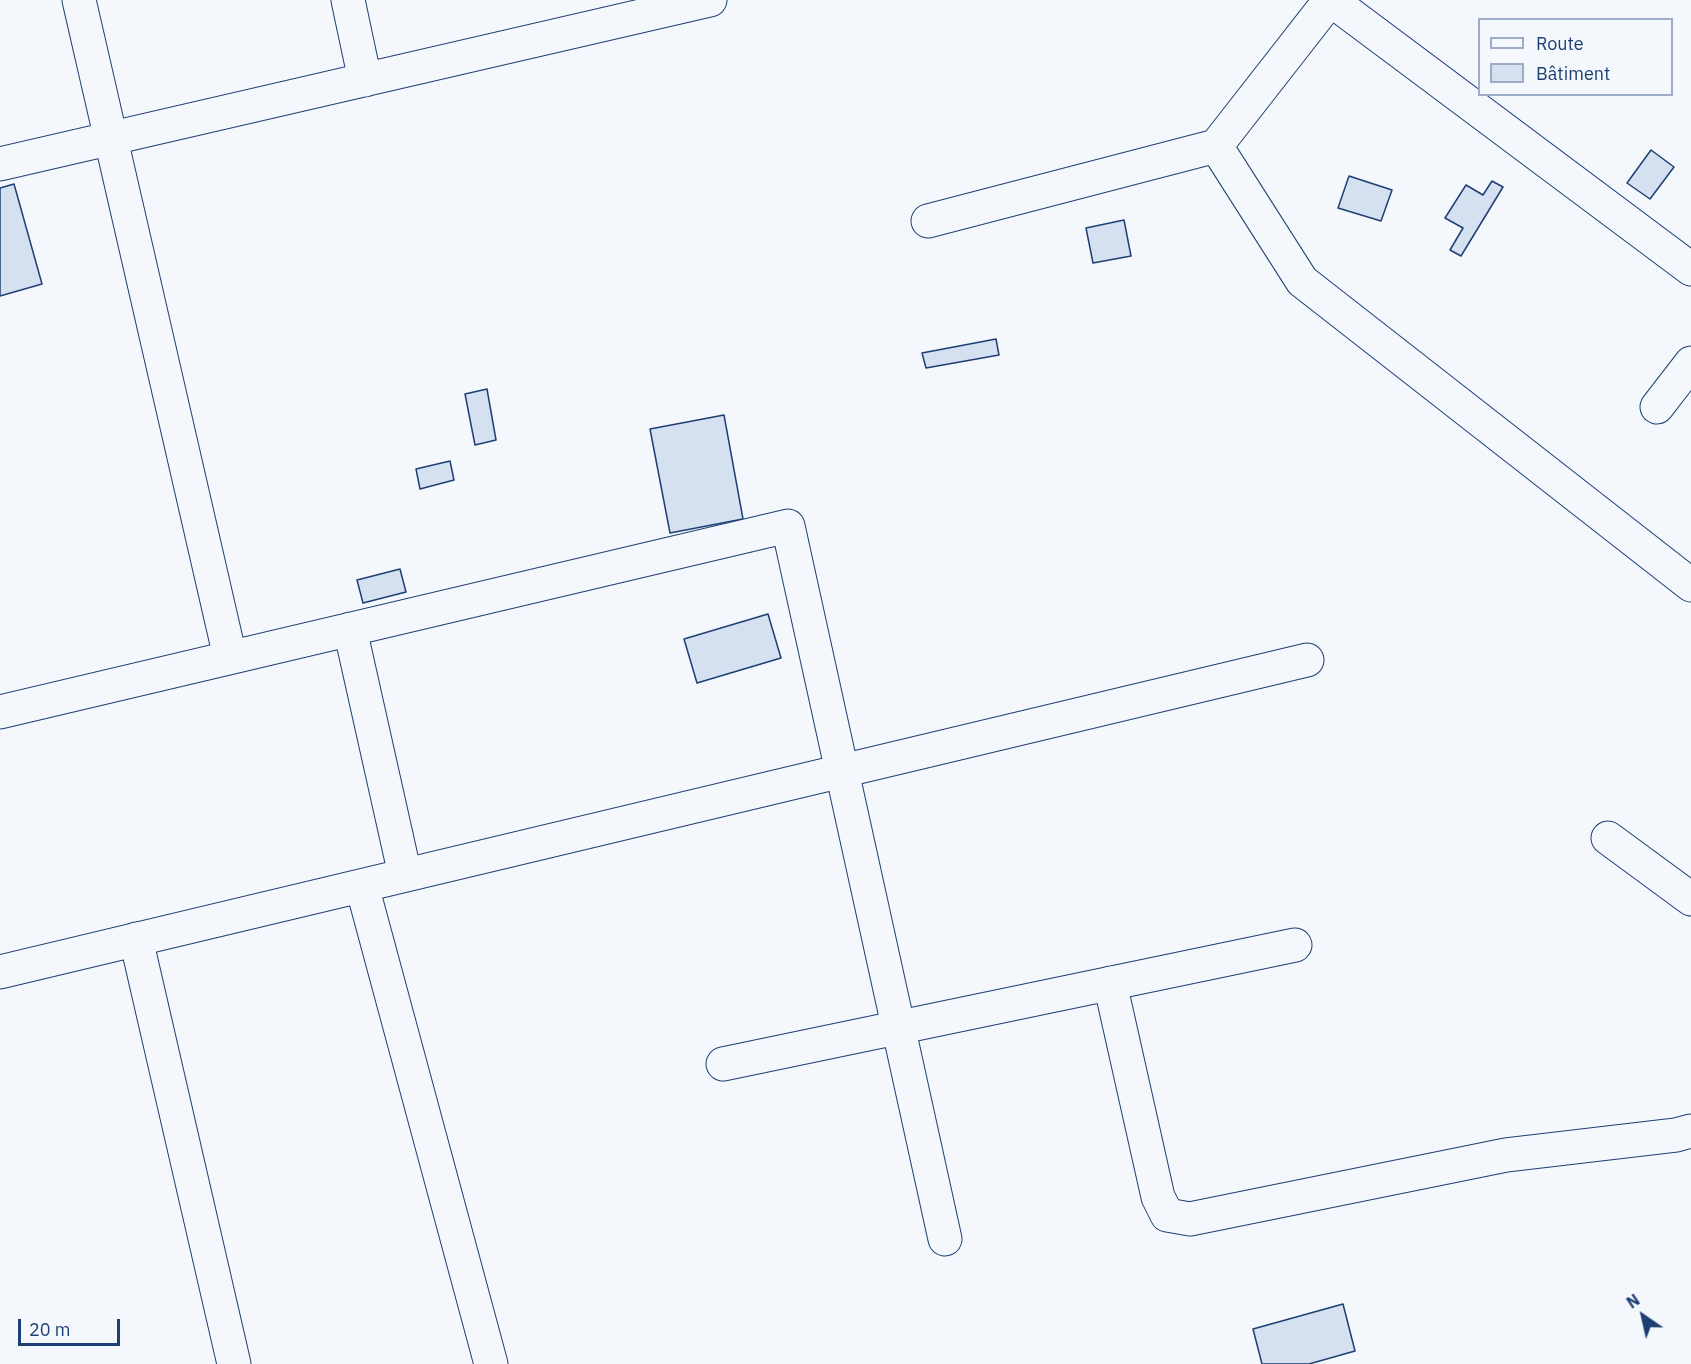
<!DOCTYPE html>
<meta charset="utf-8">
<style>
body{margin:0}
#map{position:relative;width:1691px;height:1364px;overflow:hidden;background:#f4f7fb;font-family:"IBM Plex Sans",sans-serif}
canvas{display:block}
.legend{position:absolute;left:1478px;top:18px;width:195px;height:78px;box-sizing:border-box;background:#f4f7fb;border:2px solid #9eadc5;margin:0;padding:8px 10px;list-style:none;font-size:18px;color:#1d3f73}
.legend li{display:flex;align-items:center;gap:12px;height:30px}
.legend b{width:30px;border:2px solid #9eadc5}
.north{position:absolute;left:1613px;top:1286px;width:60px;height:60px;-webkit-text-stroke:4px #f4f7fb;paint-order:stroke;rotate:326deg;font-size:16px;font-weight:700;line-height:24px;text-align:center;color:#1d3f73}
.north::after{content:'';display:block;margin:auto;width:21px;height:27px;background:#1d3f73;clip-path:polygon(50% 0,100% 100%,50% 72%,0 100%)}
.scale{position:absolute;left:18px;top:1319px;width:102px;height:27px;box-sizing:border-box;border:3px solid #1d3f73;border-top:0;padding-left:8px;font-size:18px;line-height:21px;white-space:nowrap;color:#1d3f73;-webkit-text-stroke:4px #f4f7fb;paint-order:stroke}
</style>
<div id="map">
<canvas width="1691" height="1364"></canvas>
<ul class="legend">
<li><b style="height:8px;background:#f4f7fb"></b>Route</li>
<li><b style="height:16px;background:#d5e0f0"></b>Bâtiment</li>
</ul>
<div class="north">N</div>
<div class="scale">20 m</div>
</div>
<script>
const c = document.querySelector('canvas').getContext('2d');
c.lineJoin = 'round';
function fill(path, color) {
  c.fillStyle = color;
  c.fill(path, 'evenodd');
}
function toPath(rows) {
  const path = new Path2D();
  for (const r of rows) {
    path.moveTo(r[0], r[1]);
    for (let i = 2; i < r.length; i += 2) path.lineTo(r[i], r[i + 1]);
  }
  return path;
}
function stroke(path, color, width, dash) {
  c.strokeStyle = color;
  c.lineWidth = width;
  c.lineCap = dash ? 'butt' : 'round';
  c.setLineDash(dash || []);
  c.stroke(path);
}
const building = toPath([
 [1651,150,1674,167,1650,199,1627,183,1651,150],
 [1349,176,1392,190,1381,221,1338,208,1349,176],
 [1492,181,1503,187,1461,256,1450,250,1463,228,1445,218,1466,185,1483,195,1492,181],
 [14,184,42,284,0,296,0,188,14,184],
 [1124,220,1131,256,1093,263,1086,228,1124,220],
 [996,339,999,355,926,368,922,353,996,339],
 [487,389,496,440,475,445,465,394,487,389],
 [724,415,743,519,670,533,650,429,724,415],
 [450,461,454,480,420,489,416,469,450,461],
 [400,569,406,592,363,603,357,580,400,569],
 [768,614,781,658,697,683,684,639,768,614],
 [1343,1304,1355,1351,1309,1364,1262,1364,1253,1329,1343,1304]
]);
const minor = toPath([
 [79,0,230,657],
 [348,0,365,80],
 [1331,0,1691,269],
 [1216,146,1302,281,1691,585],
 [0,164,710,0],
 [928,221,1216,146,1330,0],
 [1657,407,1691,363],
 [350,629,405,875],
 [0,712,788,526,945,1239],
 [1608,838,1691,899],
 [362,886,491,1364],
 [136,939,234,1364],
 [0,972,1307,660],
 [1110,983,1158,1197,1167,1215,1190,1219,1506,1155,1676,1135,1691,1131],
 [723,1064,1295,945]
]);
fill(building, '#d5e0f0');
stroke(building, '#1d3f73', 1.5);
stroke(minor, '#1d3f73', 35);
stroke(minor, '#f4f7fb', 33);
</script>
